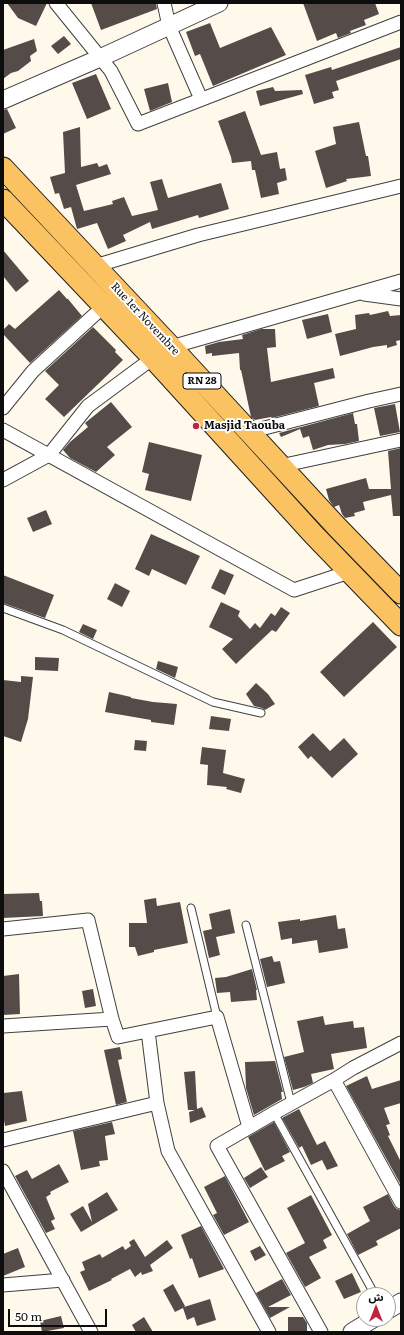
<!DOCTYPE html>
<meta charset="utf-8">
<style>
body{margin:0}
#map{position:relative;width:404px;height:1335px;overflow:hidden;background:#fff9ec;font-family:Literata,"Noto Sans Arabic",serif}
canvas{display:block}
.frame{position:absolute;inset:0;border:4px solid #0d0d0d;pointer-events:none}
.north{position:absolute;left:356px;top:1287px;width:40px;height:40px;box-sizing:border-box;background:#fff;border:1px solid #9e9e9e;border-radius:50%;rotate:0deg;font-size:11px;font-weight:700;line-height:16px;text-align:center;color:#0d0d0d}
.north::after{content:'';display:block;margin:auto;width:14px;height:18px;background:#bf233e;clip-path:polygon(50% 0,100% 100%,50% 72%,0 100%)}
.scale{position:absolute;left:8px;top:1309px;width:99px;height:18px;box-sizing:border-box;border:2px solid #0d0d0d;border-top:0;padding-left:5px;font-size:12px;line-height:14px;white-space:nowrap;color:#0d0d0d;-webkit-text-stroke:3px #fff;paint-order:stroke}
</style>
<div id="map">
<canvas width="404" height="1335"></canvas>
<div class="frame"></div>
<div class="north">ش</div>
<div class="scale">50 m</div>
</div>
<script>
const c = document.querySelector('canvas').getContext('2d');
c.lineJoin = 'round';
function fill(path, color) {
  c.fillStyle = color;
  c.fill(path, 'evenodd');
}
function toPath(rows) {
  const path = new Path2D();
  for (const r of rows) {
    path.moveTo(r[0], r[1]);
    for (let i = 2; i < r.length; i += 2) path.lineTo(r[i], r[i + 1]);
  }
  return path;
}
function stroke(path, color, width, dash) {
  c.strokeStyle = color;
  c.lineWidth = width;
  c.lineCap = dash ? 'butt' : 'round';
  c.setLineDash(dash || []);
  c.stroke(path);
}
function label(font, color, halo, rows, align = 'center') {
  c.font = font + ' Literata,serif';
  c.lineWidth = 4;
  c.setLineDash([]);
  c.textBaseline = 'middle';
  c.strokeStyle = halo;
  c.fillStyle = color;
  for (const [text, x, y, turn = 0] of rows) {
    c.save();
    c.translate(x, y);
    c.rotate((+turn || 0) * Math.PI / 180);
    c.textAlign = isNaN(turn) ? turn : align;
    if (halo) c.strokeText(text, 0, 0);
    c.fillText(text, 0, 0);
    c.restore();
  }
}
const building = toPath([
 [7,3,47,3,36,26,18,18],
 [91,3,156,3,157,9,101,30],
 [303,3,375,3,379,14,364,20,366,25,350,31,351,33,338,38,336,33,317,41],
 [210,23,220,48,271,27,286,55,213,86,200,54,195,56,186,32],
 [64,36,71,44,58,54,51,46],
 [34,39,37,51,30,56,31,61,18,71,11,73,3,79,3,50],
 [401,47,401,59,336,81,339,90,332,92,334,98,314,104,305,75,331,67,332,70],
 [96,74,111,109,87,119,72,83],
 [168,83,172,102,150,111,144,89],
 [273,87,275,91,302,90,303,94,260,106,256,91],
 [7,109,16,128,3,134,3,110],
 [245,111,261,155,277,152,280,169,285,168,287,180,277,183,279,194,261,198,255,170,252,170,251,161,232,163,231,157,218,121],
 [359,122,366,156,368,156,371,176,346,179,347,181,326,188,315,151,336,144,333,127],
 [80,127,81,167,97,163,99,167,107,164,111,174,76,185,84,211,113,204,112,201,124,197,132,216,158,210,150,182,162,179,168,198,221,183,229,209,199,218,198,215,152,229,150,222,123,235,126,241,108,249,97,223,77,229,71,207,64,209,59,193,55,194,50,177,65,173,63,132],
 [3,250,29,281,16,292,3,276],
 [59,290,67,299,68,299,82,316,30,363,3,334,3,330,9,324,15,329],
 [388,311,390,316,401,315,401,340,396,341,397,345,387,348,387,345,373,347,340,356,335,334,356,329,355,315,369,313,370,315],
 [328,314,332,332,307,339,302,320],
 [93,327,116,350,115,352,123,360,64,417,45,399,59,385,45,371],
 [261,329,275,329,276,347,267,348,271,382,333,368,335,378,314,383,319,406,272,418,271,417,255,420,251,417,241,370,240,370,239,353,212,356,212,353,206,354,205,346,219,342,243,339,242,335],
 [111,402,132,427,107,447,115,455,96,472,70,458,63,450,70,442,88,427,85,423],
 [395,404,400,432,380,436,374,408],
 [353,413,355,424,357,424,359,441,345,444,328,445,313,450,309,436,303,438,300,429,281,437,279,433],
 [149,442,202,455,191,501,145,490,149,474,142,472],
 [401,448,401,516,393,516,391,495,363,502,365,510,354,513,355,516,345,518,342,514,339,505,334,507,329,500,326,489,366,478,369,489,391,489,388,451],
 [46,510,52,524,33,532,27,518],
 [151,534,200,556,186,585,152,569,149,576,135,569],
 [220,569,234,575,225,595,211,588],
 [3,575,54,595,45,618,3,603],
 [115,583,130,591,122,607,107,599],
 [221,602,240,611,238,616,250,629,255,623,260,628,271,613,275,616,281,607,290,613,276,632,272,630,236,664,222,649,233,639,209,627],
 [373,622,397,647,344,697,320,672],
 [83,624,97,630,93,639,79,632],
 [35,657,59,658,58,671,35,670],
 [158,661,178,667,175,678,156,669],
 [21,676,33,677,28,719,21,742,3,736,3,680,21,682],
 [256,683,268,694,275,704,265,710,262,708,254,706,246,694],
 [109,692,131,697,131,698,153,702,177,704,174,725,151,722,151,720,105,712],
 [211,716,231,719,229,731,209,729],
 [313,733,330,751,344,738,358,754,332,778,311,756,308,759,298,747],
 [135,740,147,741,146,751,134,750],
 [202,747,226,750,223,773,245,779,241,793,226,789,227,787,207,785,208,765,200,764],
 [39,893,40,901,42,901,43,916,3,918,3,894],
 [156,898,157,906,180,902,188,943,154,950,154,952,138,956,135,947,129,947,129,923,147,923,144,900],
 [230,909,235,933,216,937,220,955,209,958,203,931,212,929,209,914],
 [336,915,338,929,345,928,348,948,319,953,317,940,292,944,292,938,281,940,278,922,300,919,300,921],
 [272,956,274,962,280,961,285,983,267,987,260,959],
 [252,969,257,990,256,990,257,1000,231,1002,230,992,217,993,215,978,226,977],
 [19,974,20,1014,3,1015,3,976],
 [93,989,96,1006,85,1008,82,991],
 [323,1016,325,1025,353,1021,354,1028,364,1027,367,1048,331,1054,334,1069,311,1074,313,1083,304,1087,293,1090,284,1057,304,1052,297,1021],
 [120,1047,122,1059,118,1060,127,1102,116,1105,104,1050],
 [275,1061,283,1092,281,1092,282,1099,254,1115,246,1088,245,1062],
 [195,1071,197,1109,202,1107,206,1117,190,1123,189,1112,195,1110,188,1110,184,1072],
 [367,1076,372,1089,401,1080,401,1103,384,1108,390,1124,386,1125,390,1135,388,1136,401,1162,401,1185,346,1086],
 [22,1091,27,1121,5,1126,3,1115,3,1093],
 [299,1109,317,1145,325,1141,338,1166,327,1170,322,1160,311,1165,302,1146,299,1148,282,1118],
 [112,1122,115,1134,105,1136,108,1160,99,1161,100,1166,81,1170,73,1131],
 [274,1122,290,1152,282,1156,285,1161,265,1171,248,1137],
 [59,1164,69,1182,50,1192,51,1194,46,1197,55,1219,51,1221,55,1229,46,1233,15,1176,27,1170,32,1179],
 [261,1167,268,1177,250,1188,244,1178],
 [225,1176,249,1222,224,1235,213,1215,217,1213,204,1187],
 [107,1192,118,1210,81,1232,70,1214,83,1206,92,1222,88,1204],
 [388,1194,394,1206,397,1209,401,1210,401,1228,376,1241,378,1245,358,1255,347,1234,370,1221,363,1207],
 [311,1195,332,1235,323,1240,327,1248,309,1257,321,1278,305,1287,286,1253,305,1243,287,1208],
 [201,1226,224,1269,199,1278,192,1258,190,1259,181,1235],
 [134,1239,145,1257,167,1240,173,1248,150,1265,153,1271,142,1275,141,1272,135,1277,130,1269,111,1279,112,1280,89,1291,80,1272,85,1270,82,1262,100,1254,102,1258,123,1246,125,1250,131,1246,129,1242],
 [260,1246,266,1255,255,1261,250,1251],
 [18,1248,25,1267,3,1276,3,1254],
 [352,1273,361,1292,344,1299,335,1281],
 [282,1279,291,1295,268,1307,290,1307,270,1318,256,1293],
 [173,1284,185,1306,184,1307,210,1299,216,1320,197,1326,194,1317,187,1320,183,1308,175,1312,163,1290],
 [61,1316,64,1328,42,1332,40,1321],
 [144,1317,153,1332,136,1332,132,1325],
 [288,1317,303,1317,307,1323,307,1332,288,1332]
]);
const service = toPath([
 [3,608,63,630,213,702,261,713],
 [191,908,217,1017],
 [246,925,291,1103],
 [274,1113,375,1295]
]);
const minor = toPath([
 [56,3,111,71,138,124,401,22],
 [164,3,169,26,201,99],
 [95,266,198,235,401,186],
 [364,294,401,299],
 [3,408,33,371,104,306],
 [3,430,294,590,349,572],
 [249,432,369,401,401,394],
 [280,466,401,440],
 [3,480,49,455,88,406,153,358,171,347,401,281],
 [3,929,88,920,112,1019,118,1037,217,1017,249,1127],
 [3,1026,112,1019],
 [148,1031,157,1103,168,1151,269,1332],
 [334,1080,401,1202],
 [3,1140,157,1103],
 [3,1171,91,1332],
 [3,1285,63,1280],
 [321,1332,217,1146,274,1113,334,1080,353,1068,401,1043]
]);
const tertiary = toPath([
 [3,100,100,58,219,3],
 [388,1310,401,1302],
 [352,1332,373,1319]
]);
const primary = toPath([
 [3,168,171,347,337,527,401,593],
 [3,200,153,358,314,535,401,625]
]);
const markers = [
 [196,426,4,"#bf233e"]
];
const shields = [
 [202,381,38]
];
const shieldNames = [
 ["RN 28",202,381]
];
const streetNames = [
 ["Rue 1er Novembre",145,319,47]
];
const poiNames = [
 ["Masjid Taouba",204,426]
];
fill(building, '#554c49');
stroke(service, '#404040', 9);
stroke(minor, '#404040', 15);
stroke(tertiary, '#404040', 19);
stroke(primary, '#1e1e1e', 23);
stroke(service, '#fff', 7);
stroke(minor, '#fff', 13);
stroke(tertiary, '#fff', 17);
stroke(primary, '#fbc261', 21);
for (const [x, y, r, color] of markers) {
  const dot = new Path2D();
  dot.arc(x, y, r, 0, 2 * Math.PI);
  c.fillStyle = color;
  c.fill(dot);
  stroke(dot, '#fff', 1.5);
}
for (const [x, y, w] of shields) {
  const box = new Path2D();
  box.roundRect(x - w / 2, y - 8, w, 16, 3);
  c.fillStyle = '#fff';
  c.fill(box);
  stroke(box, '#0d0d0d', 1);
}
label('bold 10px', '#0d0d0d', null, shieldNames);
label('11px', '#0d0d0d', '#fff', streetNames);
label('bold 11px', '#0d0d0d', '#fff', poiNames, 'left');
</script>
